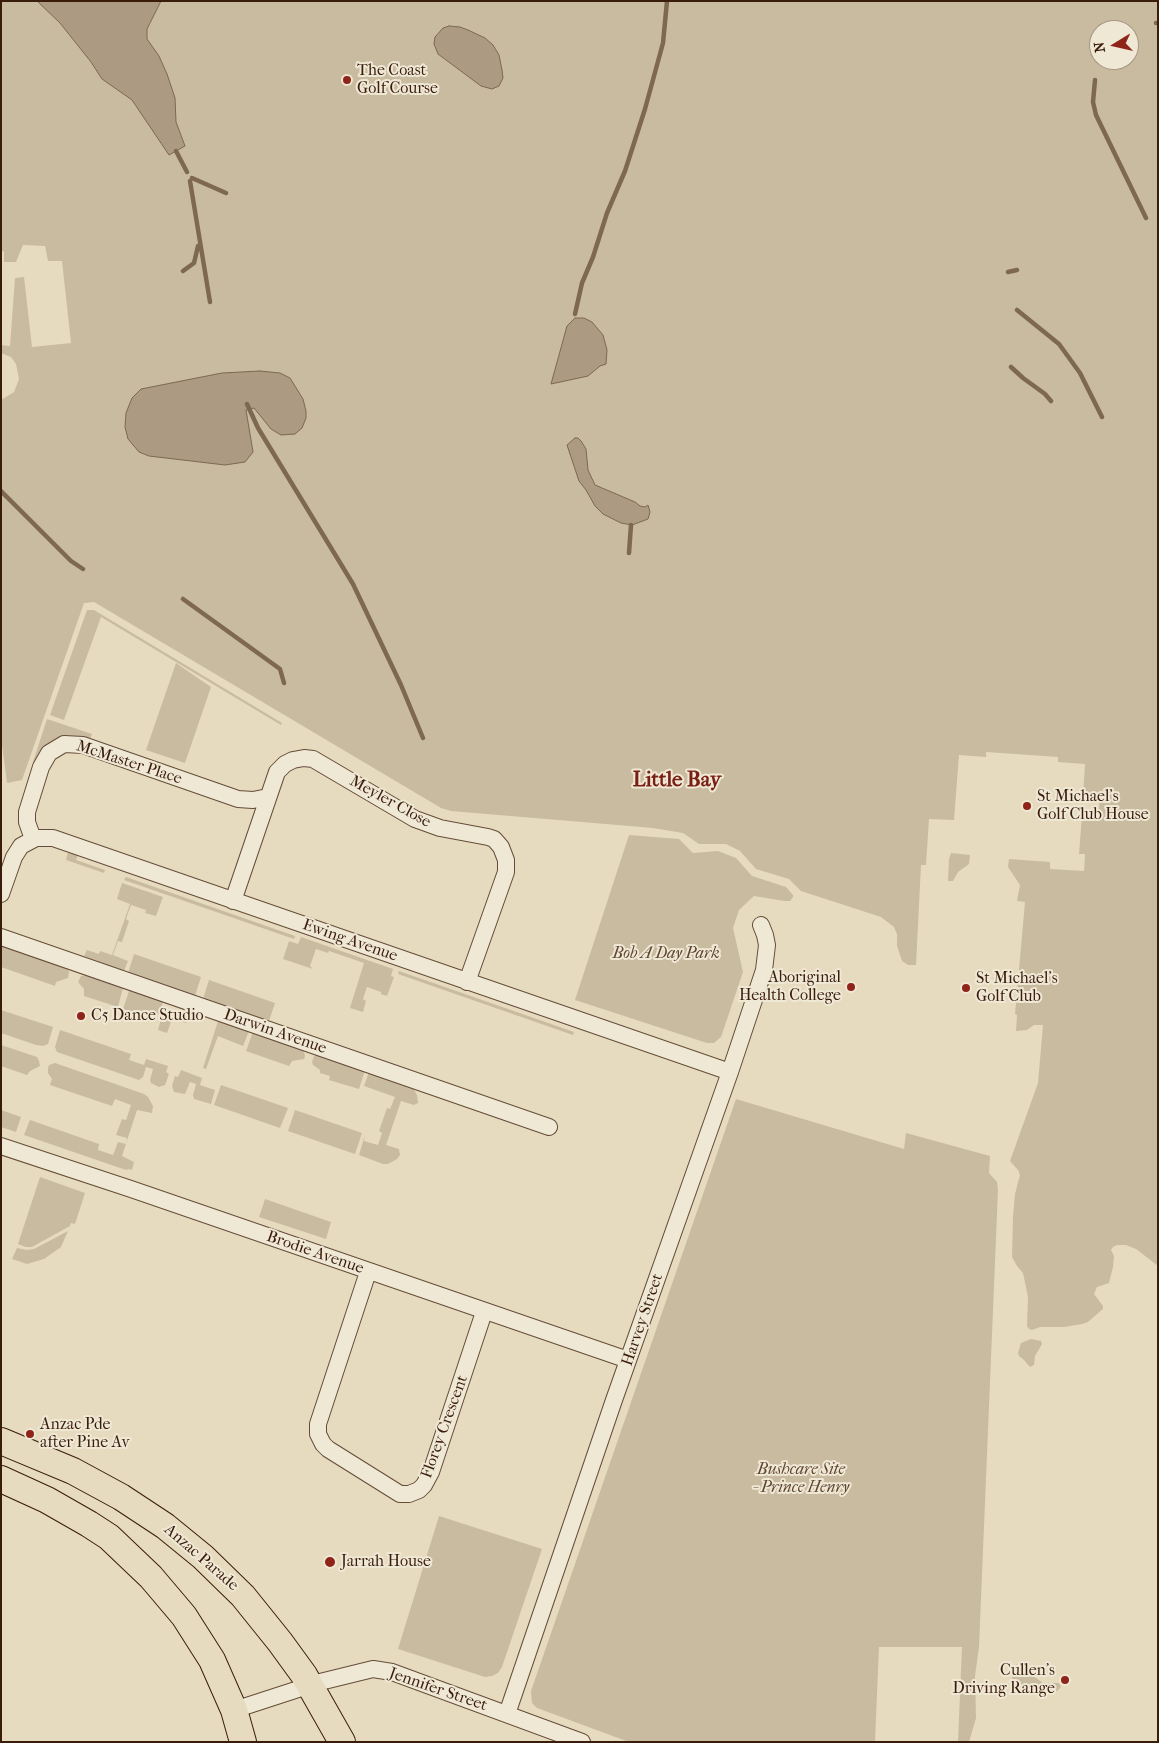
<!DOCTYPE html>
<style>
body{margin:0}
#map{position:relative;width:1159px;height:1743px;overflow:hidden;background:#e6dbbf;font-family:"IM FELL French Canon",serif}
canvas{display:block}
.frame{position:absolute;inset:0;border:2px solid #3a1c0b;pointer-events:none}
.north{position:absolute;left:1089px;top:20px;width:50px;height:50px;box-sizing:border-box;background:#efe8d5;border:1px solid #a79684;border-radius:50%;rotate:261deg;font-size:14px;font-weight:700;line-height:20px;text-align:center;color:#3a1c0b}
.north::after{content:'';display:block;margin:auto;width:18px;height:22px;background:#8f2418;clip-path:polygon(50% 0,100% 100%,50% 72%,0 100%)}
</style>
<div id="map">
<canvas width="1159" height="1743"></canvas>
<div class="frame"></div>
<div class="north">N</div>
</div>
<script>
const c = document.querySelector('canvas').getContext('2d');
c.lineJoin = 'round';
function fill(path, color) {
  c.fillStyle = color;
  c.fill(path, 'evenodd');
}
function toPath(rows) {
  const path = new Path2D();
  for (const r of rows) {
    path.moveTo(r[0], r[1]);
    for (let i = 2; i < r.length; i += 2) path.lineTo(r[i], r[i + 1]);
  }
  return path;
}
function stroke(path, color, width, dash) {
  c.strokeStyle = color;
  c.lineWidth = width;
  c.lineCap = dash ? 'butt' : 'round';
  c.setLineDash(dash || []);
  c.stroke(path);
}
function label(font, color, halo, rows, align = 'center') {
  c.font = font + ' "IM FELL French Canon",serif';
  c.lineWidth = 4;
  c.setLineDash([]);
  c.textBaseline = 'middle';
  c.strokeStyle = halo;
  c.fillStyle = color;
  for (const [text, x, y, turn = 0] of rows) {
    c.save();
    c.translate(x, y);
    c.rotate((+turn || 0) * Math.PI / 180);
    c.textAlign = isNaN(turn) ? turn : align;
    if (halo) c.strokeText(text, 0, 0);
    c.fillText(text, 0, 0);
    c.restore();
  }
}
const green = toPath([
 [1,1,1158,1,1158,1266,1136,1249,1126,1245,1117,1245,1113,1247,1111,1250,1114,1256,1113,1267,1109,1283,1097,1287,1094,1294,1103,1306,1103,1309,1097,1314,1088,1322,1082,1324,1064,1327,1040,1327,1032,1330,1029,1329,1027,1326,1028,1297,1023,1273,1017,1266,1012,1257,1013,1217,1015,1194,1020,1175,1018,1170,1010,1161,1038,1083,1043,1025,1034,1025,1027,1030,1016,1031,1017,1015,1015,1014,1025,902,1017,901,1020,885,1008,867,1009,859,1050,862,1050,869,1084,871,1085,854,1079,854,1082,815,1098,816,1100,799,1083,797,1085,764,1058,762,1058,757,986,752,986,757,959,755,954,820,929,819,926,865,921,865,916,965,908,965,902,961,897,946,897,934,894,927,881,917,801,891,789,879,756,869,740,851,726,844,699,844,683,833,653,828,451,811,441,808,94,602,84,603,22,780,7,783,1,737,1,400,14,392,19,379,16,364,11,357,1,353,1,345,10,346,15,278,24,277,32,347,71,343,62,261,48,261,45,246,23,245,16,262,4,262,4,252,1,250],
 [1099,30,1129,30,1129,60,1099,60],
 [87,610,94,610,282,723,281,725,101,617,64,720,50,715],
 [176,663,211,687,185,763,146,750],
 [47,719,92,734,90,739,37,764,33,762],
 [629,835,679,839,693,853,718,851,736,858,752,876,786,887,793,895,793,897,790,901,784,901,754,896,739,910,733,928,743,972,721,1037,714,1043,707,1043,575,1000],
 [68,852,78,855,76,860,105,870,104,873,66,860],
 [951,853,970,855,969,864,958,872,953,881,948,881,949,859],
 [126,877,295,936,294,939,124,880],
 [122,883,163,897,156,916,145,913,146,910,131,905,126,919,129,921,122,942,118,941,113,955,128,961,124,971,84,956,87,950,99,954,100,951,112,955,130,904,117,899],
 [301,937,393,969,391,976,394,977,387,996,381,994,381,992,367,987,363,999,366,1001,363,1012,350,1008,364,963,329,951,328,953,316,949,310,966,313,969,283,959,289,941,298,944],
 [1,944,66,966,69,972,68,978,56,982,55,986,1,967],
 [134,954,201,977,195,996,128,973],
 [399,971,574,1032,573,1035,398,974],
 [88,975,123,988,118,1007,84,996,84,989,78,982,81,976],
 [209,980,275,1003,269,1021,203,999],
 [129,991,132,991,163,1001,160,1013,187,1022,186,1023,172,1019,167,1033,158,1030,162,1015,147,1010,146,1012,138,1010,136,1014,123,1009],
 [1,1010,53,1027,48,1044,43,1046,36,1045,1,1033],
 [218,1021,249,1031,243,1046,218,1036,206,1069,203,1068],
 [60,1030,131,1054,129,1060,144,1065,146,1059,168,1066,166,1072,169,1074,165,1085,159,1087,151,1083,150,1080,153,1069,146,1067,143,1077,139,1080,57,1052,55,1047],
 [253,1032,303,1049,305,1056,304,1059,292,1061,289,1066,246,1051],
 [1,1045,37,1057,39,1061,40,1066,30,1071,27,1075,1,1066],
 [319,1054,365,1070,359,1089,329,1080,330,1076,320,1073,320,1070,313,1065,312,1062,314,1056],
 [55,1063,144,1094,148,1097,153,1106,152,1113,137,1110,122,1156,134,1162,132,1170,129,1169,126,1170,24,1135,30,1120,99,1144,98,1150,113,1155,118,1142,126,1144,127,1138,116,1135,122,1119,126,1120,131,1105,115,1099,112,1106,50,1085,52,1079,48,1073,48,1068,49,1065],
 [181,1070,202,1078,200,1085,215,1090,211,1104,194,1099,193,1095,196,1084,190,1082,185,1094,174,1092,172,1086,175,1076,178,1077],
 [369,1072,413,1088,417,1095,418,1103,414,1105,401,1101,386,1145,399,1149,400,1155,397,1159,388,1164,383,1164,359,1155,365,1135,364,1141,378,1145,382,1133,379,1131,387,1108,390,1109,395,1097,364,1086],
 [221,1085,288,1108,280,1128,214,1105],
 [736,1099,904,1149,906,1133,990,1156,989,1173,997,1182,998,1190,979,1647,975,1676,976,1718,969,1742,958,1742,962,1647,879,1647,875,1742,629,1742,537,1708,532,1703,531,1691],
 [1,1110,21,1117,16,1132,1,1127],
 [295,1110,362,1133,355,1154,288,1131],
 [40,1177,85,1193,75,1224,71,1223,70,1226,32,1247,26,1247,18,1244],
 [265,1199,331,1222,326,1239,259,1217],
 [68,1231,61,1247,44,1259,27,1264,12,1259,17,1248,27,1250,34,1249],
 [1031,1339,1041,1341,1042,1344,1035,1356,1034,1365,1030,1367,1024,1360,1019,1356,1018,1353,1021,1343],
 [439,1516,542,1549,502,1667,498,1673,492,1676,485,1677,398,1649],
 [1017,1664,1021,1673,1023,1674,1032,1675,1043,1683,1059,1683,1061,1687,1057,1691,1046,1694,1029,1692,1012,1681,1012,1668]
]);
const water = toPath([
 [37,1,161,1,147,29,147,39,159,56,167,74,175,98,176,122,185,146,169,155,132,100,102,79,91,62,60,23,37,1],
 [449,26,460,27,468,30,485,38,493,45,499,55,502,70,503,78,499,86,492,89,481,86,438,54,434,44,435,37,443,28,449,26],
 [575,318,584,318,592,322,603,335,607,350,606,364,600,366,588,376,551,384,567,326,575,318],
 [260,371,280,373,290,378,303,399,306,411,306,418,302,428,295,434,281,435,271,429,254,408,246,410,253,452,245,462,225,465,149,456,139,452,128,439,125,427,126,413,132,398,141,389,222,373,260,371],
 [575,438,578,438,581,441,586,449,588,470,595,485,635,502,640,506,645,507,648,505,650,512,648,519,632,525,621,523,603,514,595,506,586,490,579,481,567,445,575,438]
]);
const stream = toPath([
 [1156,23,1158,23],
 [1095,80,1093,102,1096,115,1146,218],
 [176,151,187,172],
 [192,178,226,193],
 [190,181,210,302],
 [183,271,194,263,198,246],
 [1008,272,1017,270],
 [1017,310,1059,344,1080,373,1102,417],
 [575,314,582,283,593,257,607,213,625,171,645,109,663,43,667,1],
 [1011,367,1023,378,1045,394,1051,401],
 [247,404,258,428,353,584,401,685,423,738],
 [1,491,71,561,83,569],
 [629,553,631,525],
 [183,599,280,669,284,683]
]);
const street = toPath([
 [33,839,27,822,27,812,41,767,49,753,64,744,83,745,238,799,253,800,268,797],
 [1,894,14,857,21,846,36,838,53,838,730,1072],
 [233,901,277,772,285,764,293,760,304,758,313,759,415,819,440,828,488,837,494,839,501,847,506,860,506,872,467,982],
 [1,937,549,1127],
 [1,1146,131,1189,628,1360],
 [368,1272,318,1424,318,1434,323,1444,328,1449,400,1494,409,1494,419,1490,424,1485,431,1472,484,1312],
 [234,1710,320,1682,373,1669,392,1672,582,1742],
 [507,1714,614,1400,730,1072,764,970,767,945,765,935,761,925]
]);
const primary = toPath([
 [1,1441,73,1471,121,1497,165,1526,203,1557,243,1596,280,1642,304,1675,342,1742],
 [1,1479,47,1500,89,1524,109,1537,151,1577,184,1616,212,1660,234,1710,243,1742]
]);
const markers = [
 [347,80,5,"#8f2418"],
 [1027,806,5,"#8f2418"],
 [851,987,5,"#8f2418"],
 [966,988,5,"#8f2418"],
 [81,1016,5,"#8f2418"],
 [30,1434,5,"#8f2418"],
 [330,1562,6,"#8f2418"],
 [1065,1680,5,"#8f2418"]
];
const poiNames = [
 ["The Coast",357,71],
 ["Golf Course",357,89],
 ["St Michael's",1037,797],
 ["Golf Club House",1037,815],
 ["Aboriginal",841,978,"right"],
 ["Health College",841,996,"right"],
 ["St Michael's",976,979],
 ["Golf Club",976,997],
 ["C5 Dance Studio",91,1016],
 ["Anzac Pde",40,1425],
 ["after Pine Av",40,1443],
 ["Jarrah House",341,1562],
 ["Cullen's",1055,1671,"right"],
 ["Driving Range",1055,1689,"right"]
];
const streetNames = [
 ["McMaster Place",129,763,18],
 ["Meyler Close",390,802,29],
 ["Ewing Avenue",350,941,19],
 ["Darwin Avenue",275,1032,19],
 ["Brodie Avenue",315,1253,19],
 ["Harvey Street",643,1320,-71],
 ["Florey Crescent",445,1427,-70],
 ["Anzac Parade",201,1558,41],
 ["Jennifer Street",438,1690,19]
];
const parkNames = [
 ["Bob A Day Park",666,954],
 ["Bushcare Site",801,1470],
 ["- Prince Henry",801,1488]
];
const districtNames = [
 ["Little Bay",677,781]
];
fill(green, '#c9bba0');
fill(water, '#ac9a82');
stroke(water, '#7e6852', 1);
stroke(stream, '#7e6852', 4.5);
stroke(street, '#654c38', 18);
stroke(primary, '#3a1c0b', 28);
stroke(street, '#efe8d5', 16);
stroke(primary, '#e6dbbf', 26);
for (const [x, y, r, color] of markers) {
  const dot = new Path2D();
  dot.arc(x, y, r, 0, 2 * Math.PI);
  c.fillStyle = color;
  c.fill(dot);
  stroke(dot, '#efe8d5', 2);
}
label('16px', '#3a1c0b', '#efe8d5', poiNames, 'left');
label('16px', '#3a1c0b', '#efe8d5', streetNames);
label('italic 16px', '#5e4430', '#efe8d5', parkNames);
label('bold 21px', '#7a1f14', '#efe8d5', districtNames);
</script>
